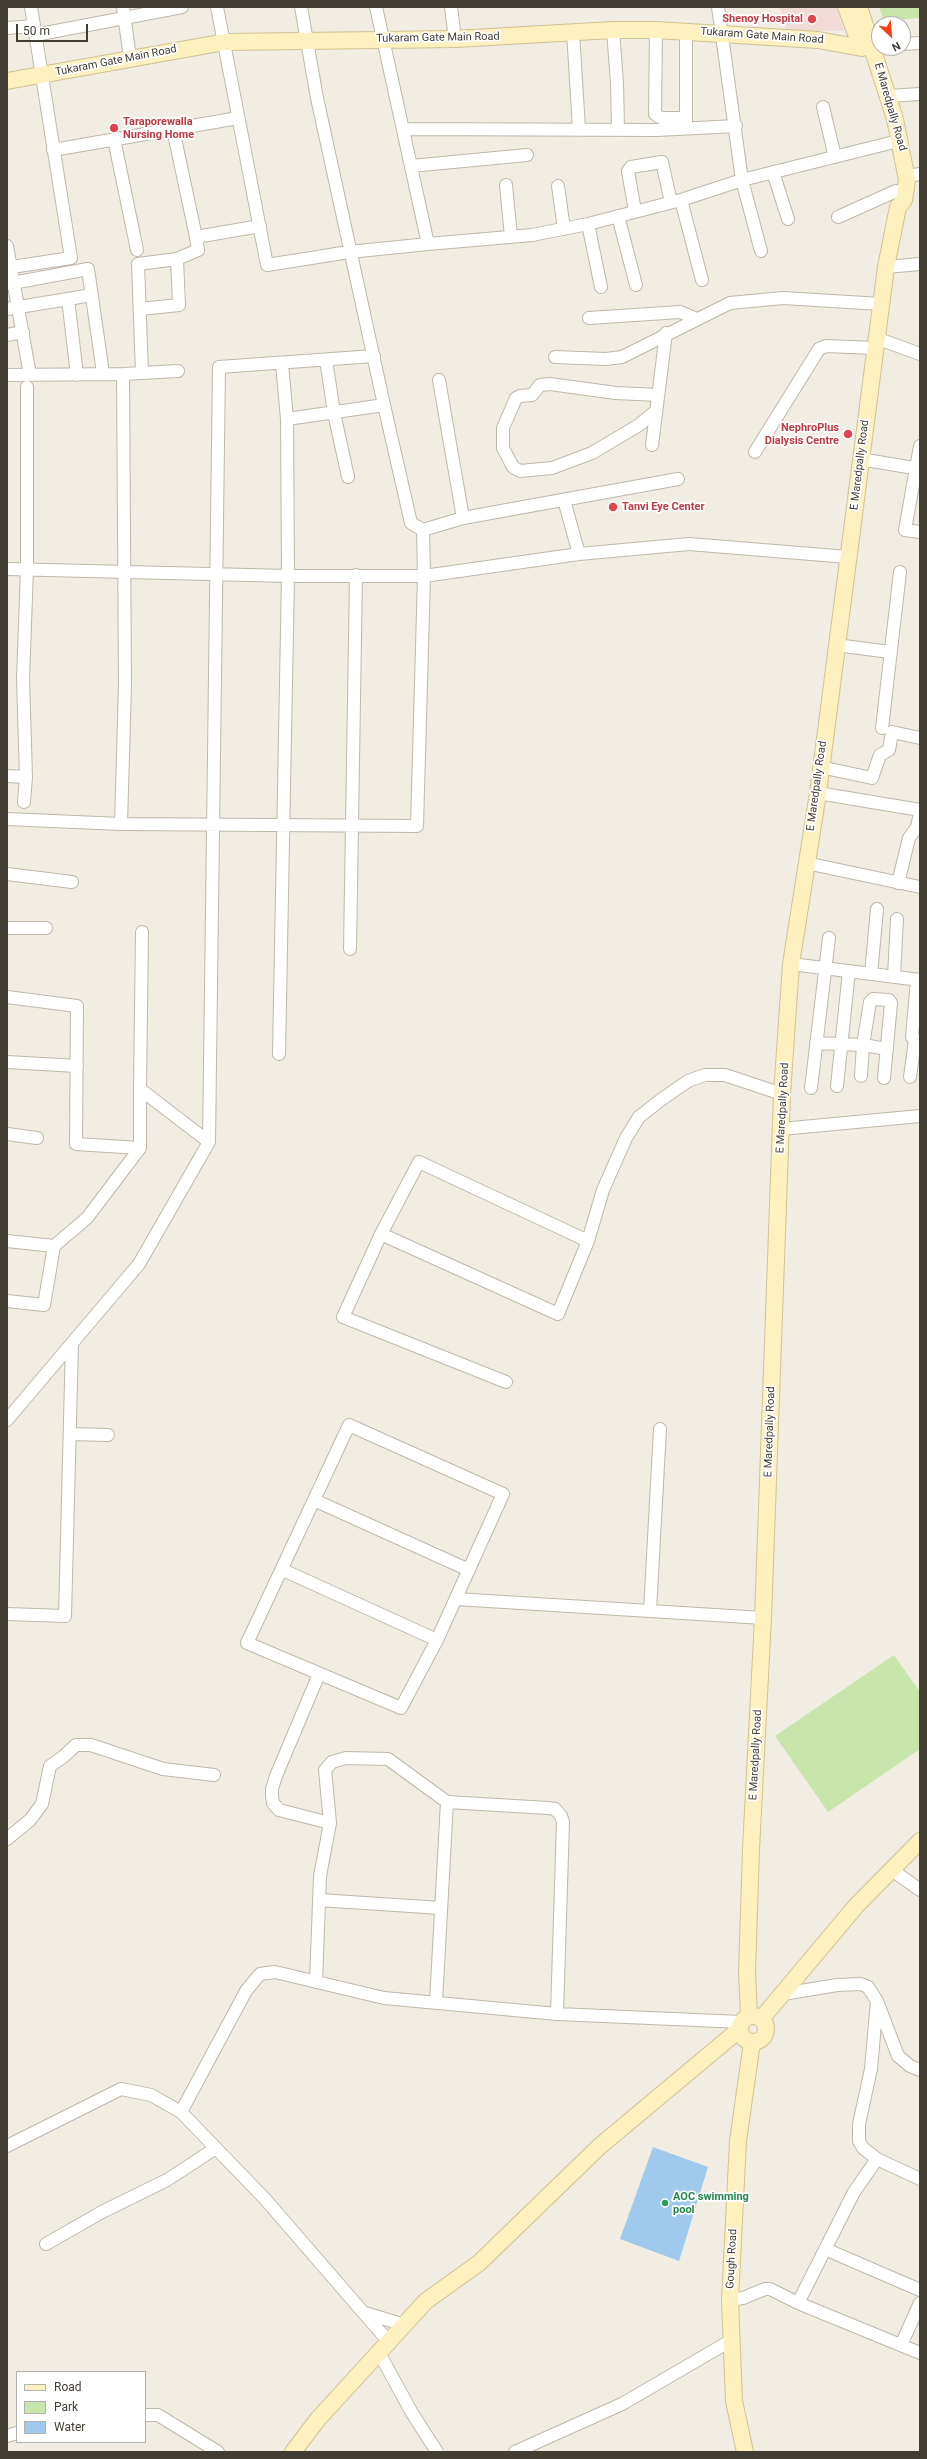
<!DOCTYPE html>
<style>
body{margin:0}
#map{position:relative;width:927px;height:2459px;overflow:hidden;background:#f1ede2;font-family:Roboto,sans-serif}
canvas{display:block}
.frame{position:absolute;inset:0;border:8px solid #423d33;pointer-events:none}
.legend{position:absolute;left:16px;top:2371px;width:130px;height:72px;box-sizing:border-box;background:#fff;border:1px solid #b3b1ad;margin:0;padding:5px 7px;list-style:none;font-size:12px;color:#423d33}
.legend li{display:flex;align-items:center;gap:8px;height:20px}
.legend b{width:20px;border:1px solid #b3b1ad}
.north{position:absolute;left:871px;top:16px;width:40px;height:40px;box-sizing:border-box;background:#fff;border:1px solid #b3b1ad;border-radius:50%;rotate:154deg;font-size:11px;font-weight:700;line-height:16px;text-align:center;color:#423d33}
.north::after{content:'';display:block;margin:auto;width:14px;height:18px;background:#f44116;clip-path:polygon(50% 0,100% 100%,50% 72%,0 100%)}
.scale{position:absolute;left:16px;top:24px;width:72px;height:18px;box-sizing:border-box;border:2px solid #423d33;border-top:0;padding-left:5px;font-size:12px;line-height:14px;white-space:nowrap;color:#423d33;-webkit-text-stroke:3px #fff;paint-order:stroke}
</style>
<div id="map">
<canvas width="927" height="2459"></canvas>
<div class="frame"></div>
<ul class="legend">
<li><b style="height:5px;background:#fdf1c0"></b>Road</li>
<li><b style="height:11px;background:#c8e5ab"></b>Park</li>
<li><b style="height:11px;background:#9fcaed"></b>Water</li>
</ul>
<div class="north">N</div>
<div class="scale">50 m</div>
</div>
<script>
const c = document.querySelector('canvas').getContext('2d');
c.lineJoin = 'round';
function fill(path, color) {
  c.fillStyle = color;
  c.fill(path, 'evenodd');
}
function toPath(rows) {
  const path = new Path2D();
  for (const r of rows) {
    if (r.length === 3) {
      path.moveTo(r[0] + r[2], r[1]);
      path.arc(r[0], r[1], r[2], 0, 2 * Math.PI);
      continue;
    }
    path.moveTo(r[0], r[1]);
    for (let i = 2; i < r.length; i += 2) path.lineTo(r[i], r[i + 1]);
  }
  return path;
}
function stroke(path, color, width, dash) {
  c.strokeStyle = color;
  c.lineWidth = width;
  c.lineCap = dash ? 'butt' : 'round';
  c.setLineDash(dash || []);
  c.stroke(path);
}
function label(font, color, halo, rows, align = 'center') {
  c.font = font + ' Roboto,sans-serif';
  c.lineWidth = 3.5;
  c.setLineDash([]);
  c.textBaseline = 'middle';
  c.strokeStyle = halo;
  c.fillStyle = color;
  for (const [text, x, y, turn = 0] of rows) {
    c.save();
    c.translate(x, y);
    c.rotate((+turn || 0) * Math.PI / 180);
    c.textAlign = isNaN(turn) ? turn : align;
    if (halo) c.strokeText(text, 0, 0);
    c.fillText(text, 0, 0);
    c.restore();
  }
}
const medical = toPath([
 [780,7,836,7,844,31,815,31,787,35]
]);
const green = toPath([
 [879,7,920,7,920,18,884,21],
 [894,1655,920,1692,920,1749,828,1812,775,1736]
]);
const water = toPath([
 [653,2147,708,2167,679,2261,620,2239]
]);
const street = toPath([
 [123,7,130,58],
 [217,7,267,265,349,252,428,244,376,7],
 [301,7,317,98,384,405],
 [451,7,455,39],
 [718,7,742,180,761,251],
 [7,28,34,26],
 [613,30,617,83,618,130],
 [656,30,655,114,661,118,686,118],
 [686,30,686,125],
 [573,32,579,129],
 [35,35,182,7],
 [903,44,920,43],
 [888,96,920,94],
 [823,107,835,157],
 [173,129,196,237,260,226],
 [403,129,657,130,736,126],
 [114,139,137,250],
 [53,150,238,118],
 [411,166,527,155],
 [773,172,788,219],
 [907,176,920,174],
 [506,185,511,237],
 [558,186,564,229],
 [681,200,702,280],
 [635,211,628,171,631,167,662,162,671,202],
 [618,216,636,285],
 [838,217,896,191],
 [588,224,601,287],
 [428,244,532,235,588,224,681,200,742,180,890,143],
 [7,246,30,375],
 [12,267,71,258,31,7],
 [886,267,920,264],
 [7,284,88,269,103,373],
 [68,299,91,295],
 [7,309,68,299,77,375],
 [140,309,179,305,177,259],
 [589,318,680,312,697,319],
 [7,335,23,332],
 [876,338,920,354],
 [555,357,606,359,622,357,730,303,783,298,881,304],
 [326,360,334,413,348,477],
 [142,373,138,264,177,259,198,250,196,237],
 [7,375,123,374,178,371],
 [439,380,463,518],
 [656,411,639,425,592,453,552,468,520,471,513,467,503,448,503,428,516,398,520,396,532,395,540,385,550,384,616,393,658,395],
 [652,445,666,333],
 [920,446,905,530,920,532],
 [755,452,819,349,826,346,875,348],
 [860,459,920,469],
 [564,500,579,554],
 [423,530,463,518,678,479],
 [7,569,288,576,424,576,579,554,689,544,848,557],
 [836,645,890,652],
 [882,728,900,572],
 [820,767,872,778,880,755,889,750,892,732,920,738],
 [7,776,26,777],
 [818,793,920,810],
 [24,802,26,777,23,679,27,569,27,387],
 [7,819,121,824,417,826,424,576,423,530,411,523,384,405,287,419],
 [121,824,125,685,123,374],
 [806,863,920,887],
 [7,874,72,882],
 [898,883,909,838,917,827,920,813],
 [7,928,46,928],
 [350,949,356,575],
 [791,964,920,980],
 [871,974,877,909],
 [894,976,897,919],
 [7,997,77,1006,76,1144,140,1148,140,1089,209,1142,219,367,374,356],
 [816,1043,863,1045,887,1049],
 [279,1054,288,576,287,419,282,364],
 [7,1062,77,1066],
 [861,1076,863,1045,870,1002,873,999,889,1000,891,1003,884,1078],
 [910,1077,915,1040,912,1037,917,980],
 [837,1086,849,971],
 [811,1088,829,938],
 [140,1089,142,932],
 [781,1129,920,1116],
 [7,1134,37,1138],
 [381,1234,558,1314,588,1241],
 [7,1241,54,1246],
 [7,1301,44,1305,54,1246,87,1218,140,1148],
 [506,1382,343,1317,381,1234,419,1162,588,1241,603,1190,626,1138,639,1117,662,1099,688,1081,705,1075,725,1075,782,1094],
 [7,1420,139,1264,209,1142],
 [349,1425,503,1494,437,1640,401,1708,247,1643,349,1425],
 [70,1434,108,1435],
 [314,1500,469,1570],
 [283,1570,437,1640],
 [456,1599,763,1618],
 [650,1611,660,1429],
 [7,1614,65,1616,72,1343],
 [319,1674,276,1776,272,1789,272,1796,273,1803,279,1810,330,1823],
 [447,1802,548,1808,555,1809,561,1816,563,1822,557,2014],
 [7,1839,30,1820,42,1804,50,1766,63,1757,76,1745,91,1745,163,1769,214,1775],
 [892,1870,920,1890],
 [319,1900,441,1908],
 [316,1982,320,1876,330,1823,325,1770,332,1762,346,1758,388,1759,447,1802,436,2002],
 [783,1994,837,1985,861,1984,868,1987,877,2001,898,2056,910,2066,920,2070],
 [877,2001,871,2069,859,2124,859,2141,863,2148,877,2159,920,2179],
 [7,2146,121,2089,151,2095,181,2112],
 [46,2244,102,2212,167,2180,216,2148],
 [825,2249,920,2290],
 [730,2300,743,2298,765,2289,770,2289,798,2303,920,2353],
 [798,2303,854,2192,877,2159],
 [365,2313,405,2325],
 [388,2341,265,2199,181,2112,246,1991,260,1974,275,1972,384,1998,557,2014,742,2022],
 [901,2345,920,2303],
 [378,2351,412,2413,437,2452],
 [145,2415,158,2415,218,2452],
 [7,2436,17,2433],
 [515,2452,622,2404,732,2340]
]);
const secondary = toPath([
 [846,7,861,47],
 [7,81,225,42,455,39,613,30,656,30,818,40,862,48,871,45],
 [753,2029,13],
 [749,2016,747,1972,751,1849,763,1618,782,1094,791,964,818,793,886,267,898,207,904,200,907,180,895,119,859,7],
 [762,2018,856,1906,920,1841],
 [293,2452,318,2419,426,2301,479,2263,600,2146,740,2029],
 [745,2452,734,2401,730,2300,738,2141,752,2042]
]);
const markers = [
 [812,19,5,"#e0444e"],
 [114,128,5,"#e0444e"],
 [848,434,5,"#e0444e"],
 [613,507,5,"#e0444e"],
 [665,2203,4,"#2e9e5b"]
];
const healthNames = [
 ["Shenoy Hospital",803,19],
 ["Taraporewalla",123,122,"left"],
 ["Nursing Home",123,135,"left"],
 ["NephroPlus",839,428],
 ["Dialysis Centre",839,441],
 ["Tanvi Eye Center",622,507,"left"]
];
const streetNames = [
 ["Tukaram Gate Main Road",762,36,4],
 ["Tukaram Gate Main Road",438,38,-1],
 ["Tukaram Gate Main Road",116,61,-11],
 ["E Maredpally Road",890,107,74],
 ["E Maredpally Road",860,465,-83],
 ["E Maredpally Road",817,786,-82],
 ["E Maredpally Road",783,1108,-87],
 ["E Maredpally Road",770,1432,-88],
 ["E Maredpally Road",756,1755,-87],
 ["Gough Road",732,2259,-87]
];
const leisureNames = [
 ["AOC swimming",673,2197],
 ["pool",673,2210]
];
fill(medical, '#f2dbd6');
fill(green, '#c8e5ab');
fill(water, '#9fcaed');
stroke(street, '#bfb8a9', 14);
stroke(secondary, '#d0c293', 18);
stroke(street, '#fff', 12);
stroke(secondary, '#fdf1c0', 16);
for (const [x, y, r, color] of markers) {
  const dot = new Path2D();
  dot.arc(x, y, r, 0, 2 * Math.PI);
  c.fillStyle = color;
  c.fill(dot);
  stroke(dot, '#fff', 1.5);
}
label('bold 11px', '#be3a42', '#fff', healthNames, 'right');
label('11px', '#423d33', '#fff', streetNames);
label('bold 11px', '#27864d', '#fff', leisureNames, 'left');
</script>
